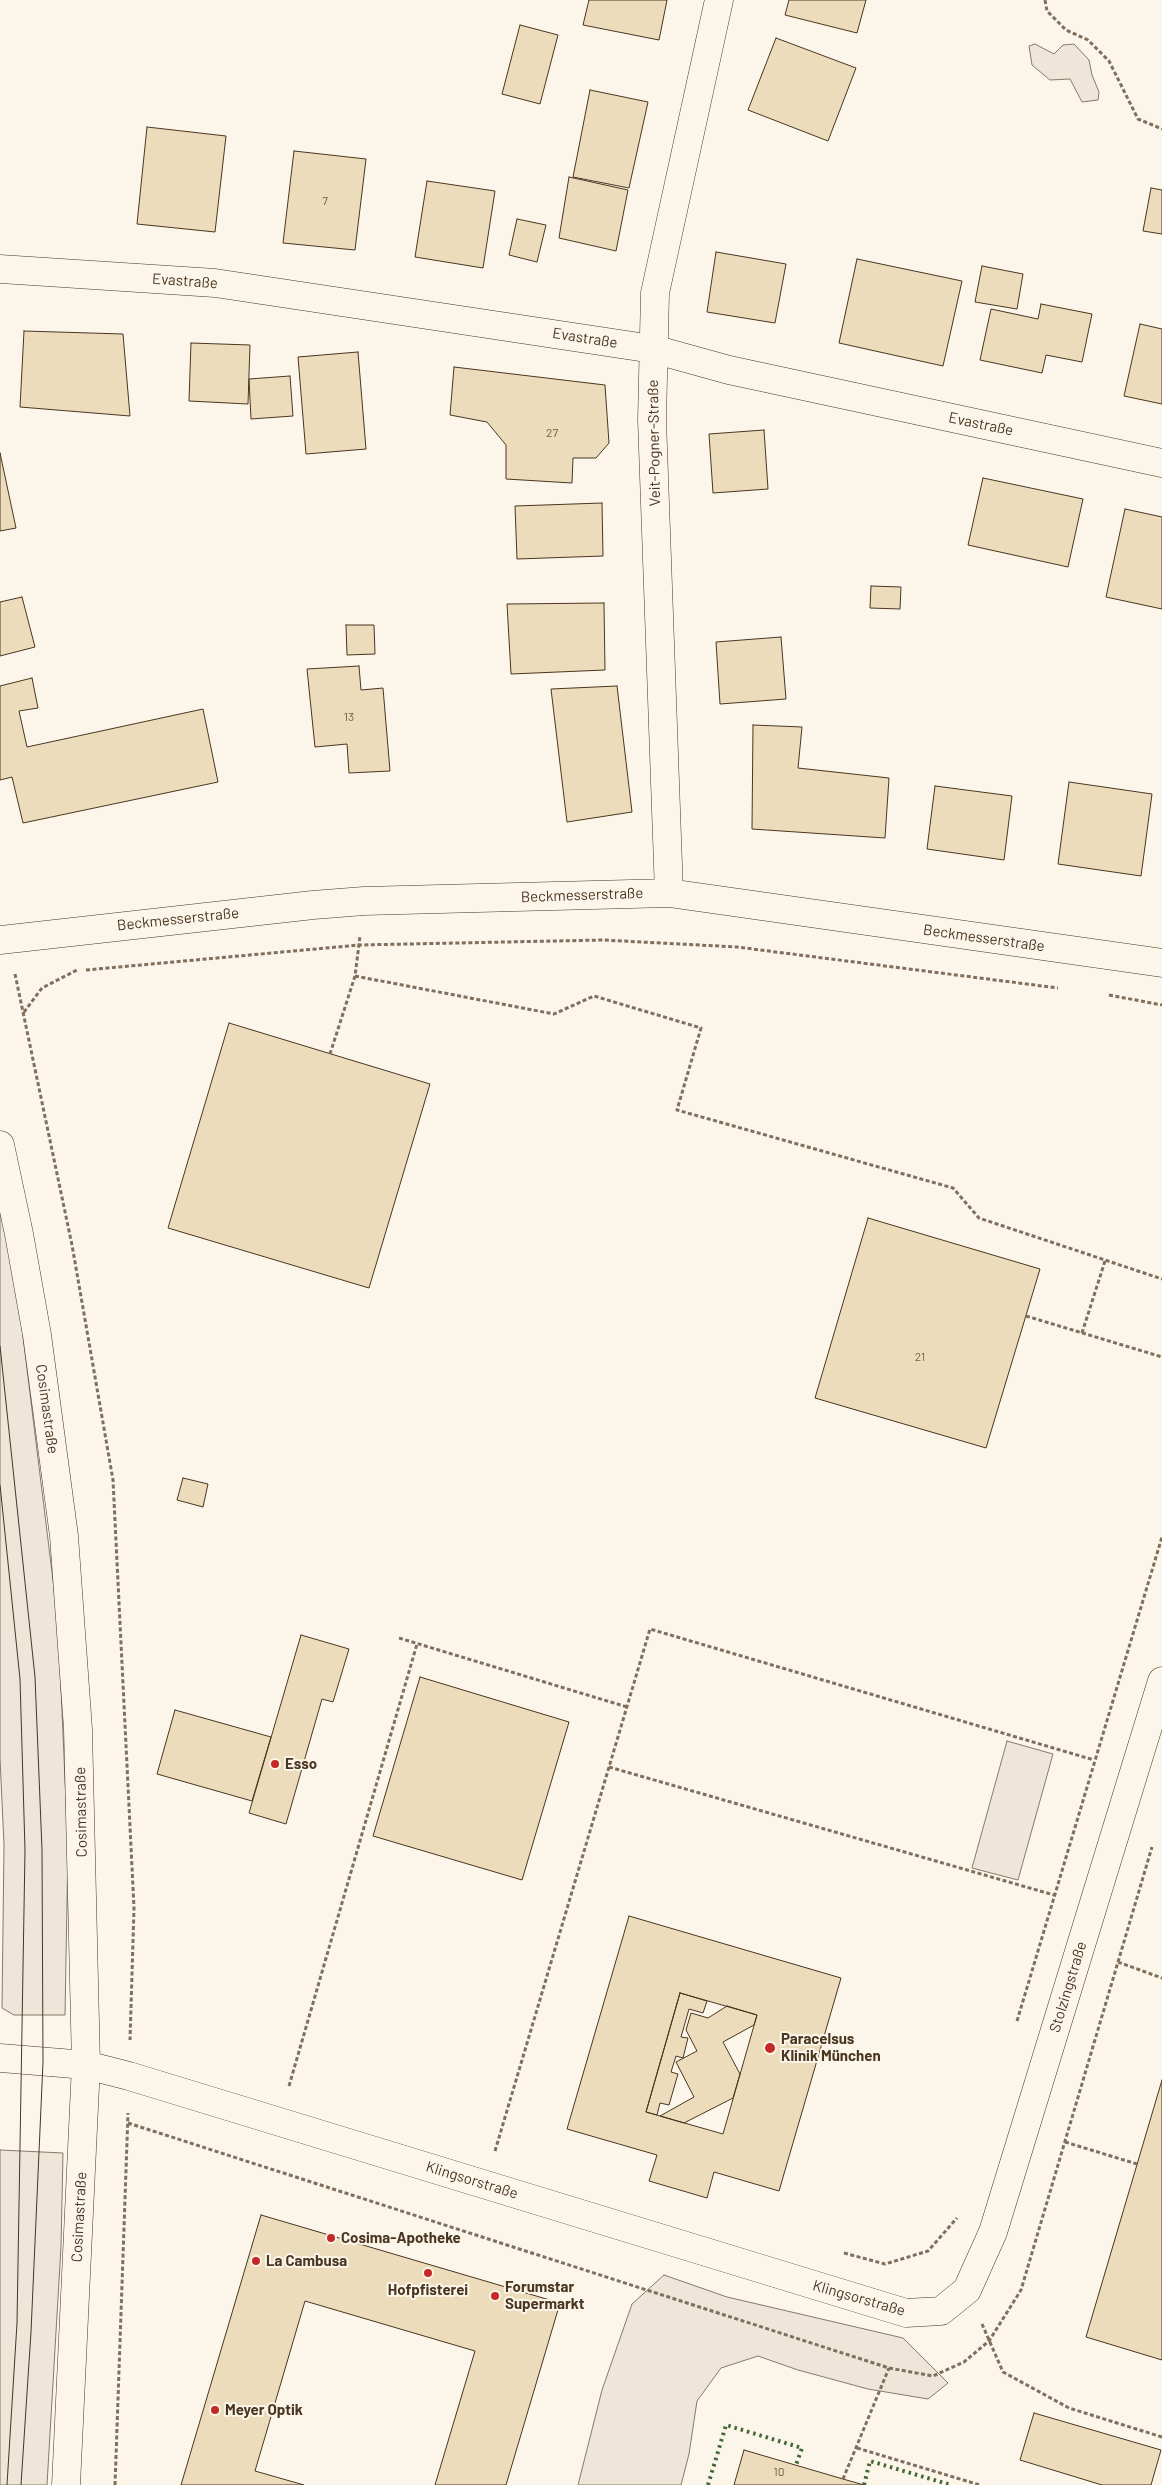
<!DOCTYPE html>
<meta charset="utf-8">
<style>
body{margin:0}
canvas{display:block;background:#fbf6e9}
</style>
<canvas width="1162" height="2485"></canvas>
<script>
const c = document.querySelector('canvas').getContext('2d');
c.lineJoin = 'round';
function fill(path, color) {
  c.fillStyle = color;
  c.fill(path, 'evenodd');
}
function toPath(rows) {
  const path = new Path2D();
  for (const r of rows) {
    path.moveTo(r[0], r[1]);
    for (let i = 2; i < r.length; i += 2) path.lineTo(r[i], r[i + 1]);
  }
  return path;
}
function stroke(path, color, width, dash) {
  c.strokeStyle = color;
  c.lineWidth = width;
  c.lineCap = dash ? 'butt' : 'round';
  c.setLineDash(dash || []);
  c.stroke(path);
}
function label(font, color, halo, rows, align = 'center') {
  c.font = font + ' Barlow,sans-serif';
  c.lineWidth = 4;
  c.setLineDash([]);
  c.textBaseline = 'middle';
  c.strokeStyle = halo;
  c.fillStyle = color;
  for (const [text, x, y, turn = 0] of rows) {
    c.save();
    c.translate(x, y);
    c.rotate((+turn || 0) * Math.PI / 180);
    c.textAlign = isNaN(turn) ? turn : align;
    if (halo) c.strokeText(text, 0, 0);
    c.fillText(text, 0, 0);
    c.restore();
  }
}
const green = toPath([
 [1035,44,1054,54,1063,45,1074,44,1089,60,1092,75,1099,92,1098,100,1082,102,1070,79,1050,80,1032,65,1029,46,1035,44],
 [0,1193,19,1304,58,1621,68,1847,65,2015,14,2015,2,2008,4,1845,0,1758,0,1193],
 [1007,1741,1053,1754,1018,1880,972,1868,1007,1741],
 [0,2150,63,2153,61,2247,47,2485,0,2485,0,2150],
 [664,2275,727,2297,903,2338,948,2383,928,2399,868,2389,798,2370,758,2356,721,2368,697,2401,689,2454,681,2485,578,2485,602,2390,632,2304,664,2275]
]);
const building = toPath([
 [589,0,667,0,659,40,583,25,589,0],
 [789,0,866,0,857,33,785,15,789,0],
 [520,25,558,35,540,104,502,94,520,25],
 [776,38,856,68,828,141,748,110,776,38],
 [590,90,648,102,629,188,573,177,590,90],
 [147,127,226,136,215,232,137,224,147,127],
 [294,151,366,159,355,250,283,243,294,151],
 [569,177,628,190,616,251,559,238,569,177],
 [427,181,495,191,483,268,415,257,427,181],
 [1151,188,1162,190,1162,234,1143,231,1151,188],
 [517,219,546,225,537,262,509,255,517,219],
 [716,252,786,264,775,323,707,312,716,252],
 [857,259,962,281,943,366,839,343,857,259],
 [982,266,1023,274,1017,309,975,302,982,266],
 [1041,304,1092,314,1082,362,1046,355,1042,373,980,360,991,309,1038,319,1041,304],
 [1140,324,1162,329,1162,404,1124,396,1140,324],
 [24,331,123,334,130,416,20,407,24,331],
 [191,343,250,345,248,404,189,401,191,343],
 [358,352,366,449,306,454,298,357,358,352],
 [454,367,605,385,609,443,596,458,573,458,572,483,506,479,506,445,487,422,450,415,454,367],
 [290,376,293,416,251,419,249,379,290,376],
 [764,430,768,489,713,493,709,434,764,430],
 [0,453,16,528,0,531,0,453],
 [983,478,1083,499,1068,567,968,545,983,478],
 [602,503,603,556,517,559,515,506,602,503],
 [1125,509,1162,517,1162,609,1106,597,1125,509],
 [871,586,901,587,900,609,870,608,871,586],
 [22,597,35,647,0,656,0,602,22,597],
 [604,603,605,670,511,674,507,604,604,603],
 [346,625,374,625,375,654,347,655,346,625],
 [781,637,786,699,720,704,716,642,781,637],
 [359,666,361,690,383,688,390,771,349,773,347,744,315,747,307,669,359,666],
 [32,678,38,708,19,711,27,747,203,709,218,782,23,823,12,777,0,780,0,686,32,678],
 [617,686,632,812,567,822,551,689,617,686],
 [753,725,802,727,798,768,889,778,885,838,752,829,753,725],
 [1069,782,1152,794,1141,876,1058,864,1069,782],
 [935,786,1012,796,1004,860,927,849,935,786],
 [229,1023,430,1084,369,1288,168,1228,229,1023],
 [868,1218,1040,1269,986,1448,815,1398,868,1218],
 [183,1478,208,1484,203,1507,177,1500,183,1478],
 [301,1635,349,1649,333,1702,322,1699,286,1824,249,1813,301,1635],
 [420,1677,569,1722,522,1880,373,1836,420,1677],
 [175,1710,271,1737,252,1801,157,1774,175,1710],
 [629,1916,841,1978,779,2191,714,2172,707,2198,649,2181,657,2155,567,2129,629,1916],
 [680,1993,757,2015,723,2134,646,2112,680,1993],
 [680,1993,707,2001,703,2013,689,2009,681,2037,688,2038,683,2058,676,2056,671,2072,678,2074,669,2105,660,2103,657,2115,646,2112,680,1993],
 [727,2006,757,2015,754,2025,723,2042,740,2074,733,2098,684,2123,660,2116,694,2097,676,2062,697,2051,686,2030,691,2013,708,2018,727,2006],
 [1162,2080,1162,2360,1086,2337,1162,2080],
 [261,2215,560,2303,506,2485,435,2485,475,2351,305,2301,255,2471,304,2485,181,2485,261,2215],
 [1034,2413,1161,2450,1151,2485,1102,2485,1020,2460,1034,2413],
 [744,2450,843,2479,864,2485,734,2485,744,2450]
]);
const path = toPath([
 [1045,0,1047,11,1066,30,1088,40,1109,61,1138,119,1162,129],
 [86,970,359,945,603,940,737,947,1058,988],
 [15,974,72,1245,113,1480,134,1908,130,2040],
 [355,976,554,1014,594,996,701,1028,677,1110,953,1188,979,1218,1162,1279],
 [1109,995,1162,1005],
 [24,1012,42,988,77,970],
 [330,1054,355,976,360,936],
 [1026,1316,1162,1357],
 [1082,1333,1105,1261],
 [399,1638,627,1707],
 [609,1767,1054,1895],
 [1118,1962,1162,1978],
 [1017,2021,1162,1537],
 [289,2086,417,1644],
 [128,2123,889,2368,933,2376,964,2362,989,2341,1021,2290,1152,1847],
 [1065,2142,1137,2164],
 [495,2151,650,1629,1094,1760],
 [844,2253,885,2264,928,2251,957,2218],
 [982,2324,1003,2372,1069,2408,1162,2437],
 [857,2448,980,2485],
 [843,2479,889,2368],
 [115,2485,128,2113]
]);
const minor = toPath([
 [0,269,215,283,653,349,729,370,1162,463],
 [669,893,652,420,655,293,719,0],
 [0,940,313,905,364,901,669,893,1162,963],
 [0,2058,86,2065,129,2076,906,2313,941,2311,967,2290,993,2232,1162,1681]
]);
const major = toPath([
 [0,1145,19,1234,37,1335,64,1536,78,1729,86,2065,66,2485]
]);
const tram = toPath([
 [0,1346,35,1677,42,1850,43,2062,31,2332,21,2485],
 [0,1485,20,1679,25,1850,17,2323,7,2485]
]);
const hedge = toPath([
 [708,2485,726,2425,802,2448,796,2465],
 [864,2485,870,2461,951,2485]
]);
const markers = [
 [275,1764,5,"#c62828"],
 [770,2048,6,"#c62828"],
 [331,2238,5,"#c62828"],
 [256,2261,5,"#c62828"],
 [428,2273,5,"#c62828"],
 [495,2296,5,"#c62828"],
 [215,2410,5,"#c62828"]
];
const numberNames = [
 ["7",325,201],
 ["27",552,433],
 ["13",349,717],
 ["21",920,1357],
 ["10",779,2472]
];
const streetNames = [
 ["Evastraße",185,281,4],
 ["Evastraße",585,338,9],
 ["Evastraße",981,424,12],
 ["Veit-Pogner-Straße",654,443,-91],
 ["Beckmesserstraße",582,895,-2],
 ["Beckmesserstraße",178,919,-6],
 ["Beckmesserstraße",984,938,8],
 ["Cosimastraße",47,1409,82],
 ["Cosimastraße",81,1812,-91],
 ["Stolzingstraße",1068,1987,-73],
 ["Klingsorstraße",472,2180,17],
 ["Cosimastraße",79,2217,-87],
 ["Klingsorstraße",859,2298,16]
];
const poiNames = [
 ["Esso",285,1764],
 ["Paracelsus",781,2039],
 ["Klinik München",781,2056],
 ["Cosima-Apotheke",341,2238],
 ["La Cambusa",266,2261],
 ["Forumstar",505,2287],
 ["Supermarkt",505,2304],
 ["Hofpfisterei",428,2290,"center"],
 ["Meyer Optik",225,2410]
];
fill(green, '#ede6d9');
stroke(green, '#887966', 1);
fill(building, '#ecdcbc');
stroke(building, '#4a3520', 1);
stroke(minor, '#4a3520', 29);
stroke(major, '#4a3520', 29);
stroke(path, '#7f6f5c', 3, [4, 2.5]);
stroke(minor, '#fbf6e9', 28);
stroke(major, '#fbf6e9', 28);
stroke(tram, '#4a3520', 1);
stroke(hedge, '#436837', 4, [2.5, 4]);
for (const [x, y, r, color] of markers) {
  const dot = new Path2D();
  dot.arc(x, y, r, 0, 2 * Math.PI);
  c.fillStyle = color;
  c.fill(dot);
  stroke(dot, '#fbf6e9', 2);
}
label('12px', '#725f47', null, numberNames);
label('15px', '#4a3520', '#fbf6e9', streetNames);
label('bold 15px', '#4a3520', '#fbf6e9', poiNames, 'left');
</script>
